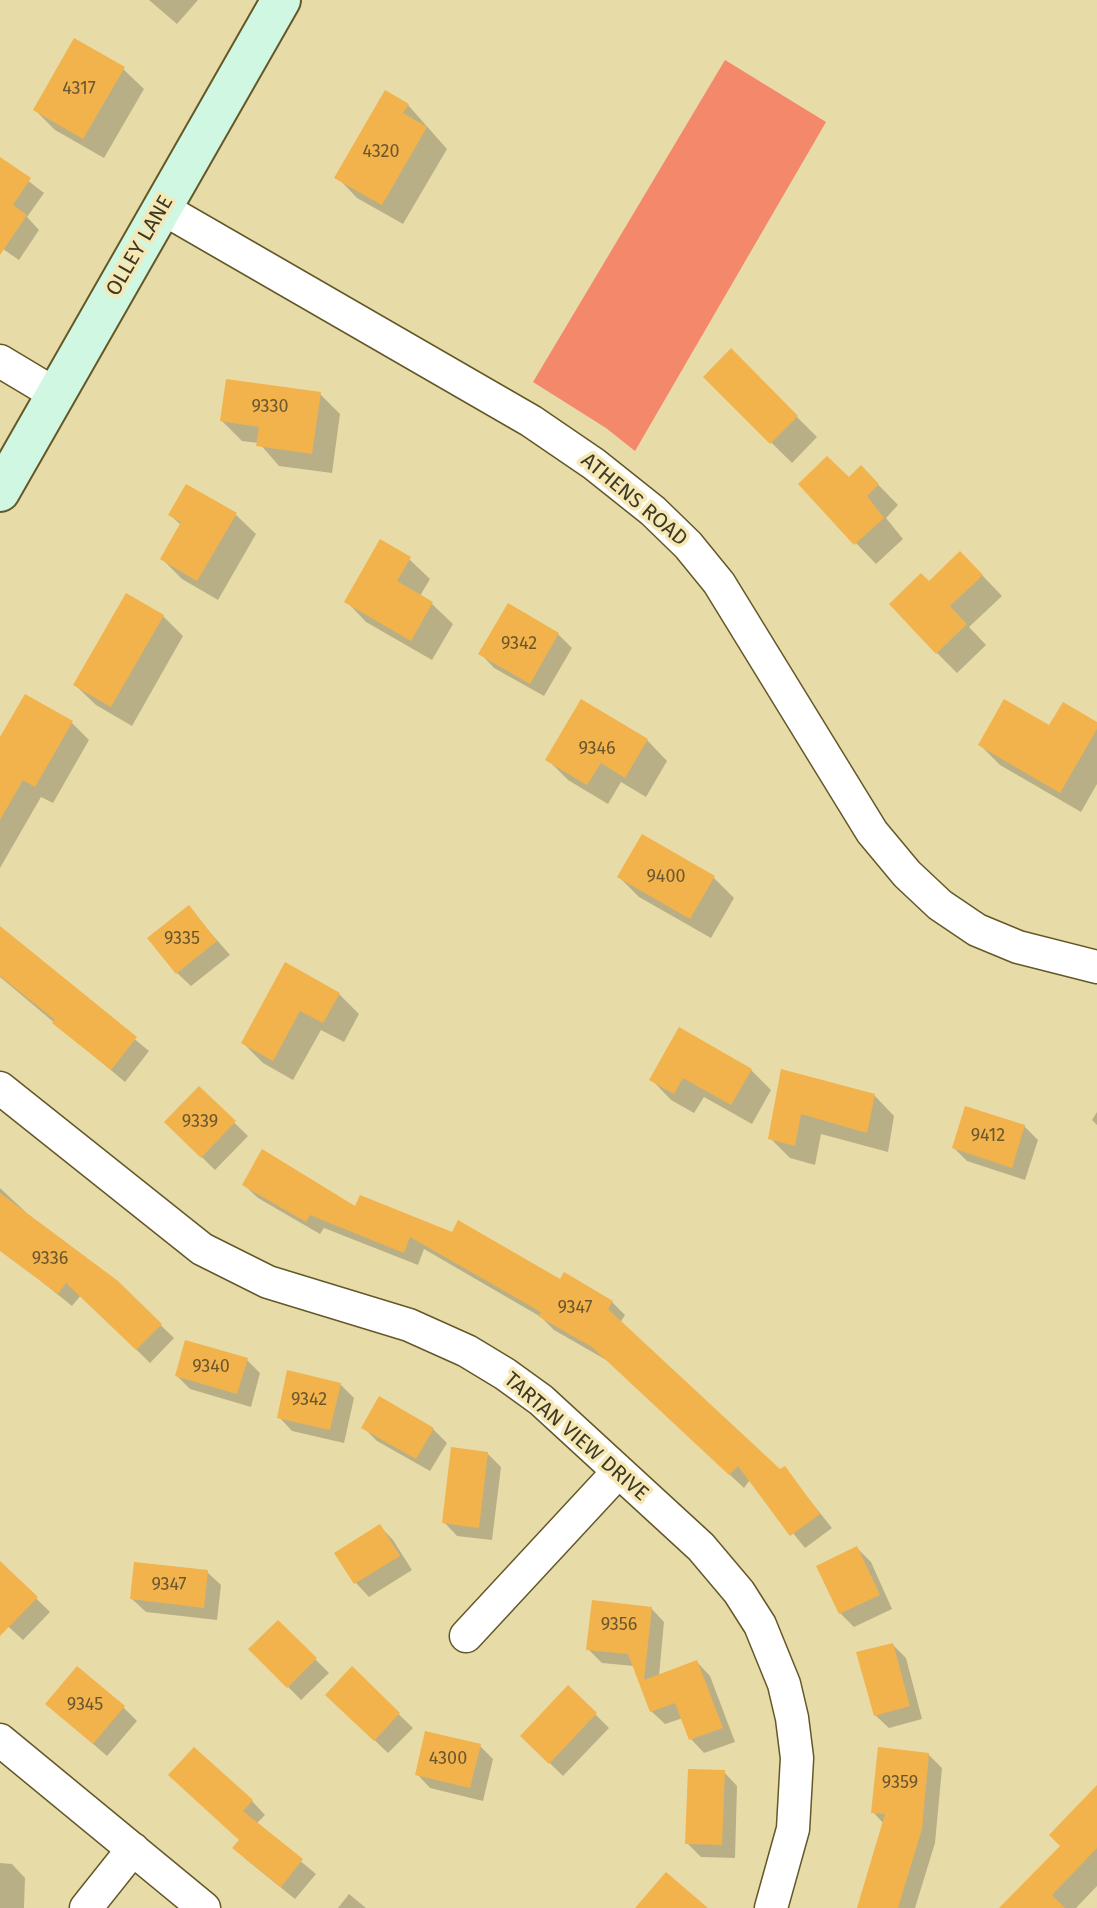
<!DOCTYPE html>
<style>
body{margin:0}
canvas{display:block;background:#e7dba7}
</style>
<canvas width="1097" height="1908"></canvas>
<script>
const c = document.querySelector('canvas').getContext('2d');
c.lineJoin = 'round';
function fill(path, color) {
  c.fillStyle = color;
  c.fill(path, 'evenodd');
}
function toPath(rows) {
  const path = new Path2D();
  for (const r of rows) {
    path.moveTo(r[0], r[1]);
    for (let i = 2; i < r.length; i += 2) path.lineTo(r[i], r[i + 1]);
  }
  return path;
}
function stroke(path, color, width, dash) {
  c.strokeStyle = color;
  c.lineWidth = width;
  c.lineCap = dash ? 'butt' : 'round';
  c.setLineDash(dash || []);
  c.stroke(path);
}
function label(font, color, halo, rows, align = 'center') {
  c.font = font + ' "Fira Sans",sans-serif';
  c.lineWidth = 7;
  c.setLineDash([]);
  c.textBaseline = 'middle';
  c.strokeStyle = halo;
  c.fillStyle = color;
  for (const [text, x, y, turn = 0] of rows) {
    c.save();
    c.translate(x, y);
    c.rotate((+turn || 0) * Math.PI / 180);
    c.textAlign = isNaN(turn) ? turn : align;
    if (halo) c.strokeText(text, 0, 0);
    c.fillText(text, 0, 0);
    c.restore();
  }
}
const forest = toPath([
 [725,60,826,122,635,451,606,428,533,382]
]);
const shadow = toPath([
 [149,0,198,0,177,24],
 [123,69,144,89,104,158,55,130,35,110],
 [408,105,447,149,403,224,357,198,337,177],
 [0,159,44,193,27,217,39,230,19,260,0,247],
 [731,351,817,437,792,463,705,377],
 [320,394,340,414,332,473,279,466,259,443,242,441,222,421],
 [861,467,898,505,886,518,903,539,876,564,856,543,849,479],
 [235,514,256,534,218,600,182,579,162,559,181,525,170,515],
 [409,559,430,579,420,596,432,604,453,624,432,660,366,622,346,601],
 [981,574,1002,596,969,627,986,645,957,673,937,653,929,583],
 [163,616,183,636,132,726,96,705,75,685],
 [558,634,572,648,544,696,494,668,481,654],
 [72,723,89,740,53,803,41,797,0,868,0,740],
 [1097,724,1097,784,1081,812,1000,765,980,745,1050,727],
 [647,740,667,761,646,797,621,782,608,804,568,780,547,759],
 [619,877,714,878,734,898,711,938,639,897],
 [188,907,230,955,191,986,177,973],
 [0,928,149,1051,125,1082,0,977],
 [286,965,339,994,359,1014,344,1042,321,1030,293,1080,263,1063,243,1043],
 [751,1070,771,1090,752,1124,704,1097,694,1113,671,1100,651,1079],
 [782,1071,874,1095,894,1116,888,1152,821,1134,815,1165,790,1158,770,1138],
 [199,1088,248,1136,215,1170,166,1122],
 [1097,1112,1097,1125,1092,1120],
 [1024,1126,1038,1140,1025,1180,967,1161,954,1148],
 [244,1185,356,1209,612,1302,625,1315,620,1323,780,1472,784,1468,832,1528,805,1548,750,1480,744,1488,608,1361,554,1330,541,1317,424,1249,418,1265,324,1228,320,1234,258,1198],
 [0,1188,31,1217,117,1283,174,1338,150,1363,81,1295,72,1306,16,1261,0,1234],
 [247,1360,260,1373,251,1407,190,1389,177,1376],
 [340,1384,354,1398,344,1443,292,1431,279,1417],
 [363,1427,433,1429,447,1443,430,1471,377,1441],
 [487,1453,501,1467,492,1540,457,1536,444,1522],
 [380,1526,393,1540,412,1570,369,1597,356,1583,337,1553],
 [857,1548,871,1562,892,1609,854,1627,840,1613],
 [0,1563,50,1612,23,1640,0,1619],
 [207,1572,221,1585,217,1620,146,1612,132,1599],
 [651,1608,664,1622,659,1676,697,1662,710,1676,735,1742,704,1753,691,1739,683,1718,665,1724,651,1711,634,1666,602,1663,588,1649],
 [278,1622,329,1673,301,1700,251,1649],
 [892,1644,906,1658,922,1719,889,1728,875,1715],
 [352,1669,413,1728,388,1753,341,1708],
 [568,1687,609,1728,563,1776,522,1736],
 [47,1704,123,1707,137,1721,107,1756],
 [480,1746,493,1759,483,1801,430,1788,417,1774],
 [928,1754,942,1768,935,1843,915,1908,864,1908,884,1824,873,1812],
 [724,1772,737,1786,735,1858,701,1857,687,1843],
 [1097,1788,1097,1886,1076,1908,1002,1908,1062,1846],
 [184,1789,252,1801,265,1815,256,1824,316,1874,295,1899,248,1861,234,1848,240,1840],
 [0,1863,12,1864,25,1878,24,1908,0,1908],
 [349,1894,366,1908,338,1908]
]);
const building = toPath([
 [74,38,125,67,83,139,33,110],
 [385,90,409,104,403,113,427,127,382,205,334,178],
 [0,157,31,178,13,205,27,215,0,255],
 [731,348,798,416,770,444,703,377],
 [226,379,321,392,312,454,256,446,259,427,220,421],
 [827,456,849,477,861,465,879,484,867,496,884,518,854,545,798,484],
 [186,484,237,513,197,581,160,559,181,522,168,515],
 [380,539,411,557,397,581,433,602,411,641,344,602],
 [960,551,983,575,950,606,967,624,936,654,889,604,921,573,929,581],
 [126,593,164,615,111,707,73,685],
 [508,603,559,633,530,684,478,654],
 [25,694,73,721,35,787,23,780,0,820,0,737],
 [581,699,648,739,625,778,601,763,587,785,545,760],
 [1004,699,1049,725,1063,702,1097,722,1097,729,1060,793,978,745],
 [642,834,715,876,690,919,617,877],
 [189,905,217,941,176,974,147,938],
 [0,926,137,1037,111,1070,52,1023,55,1020,0,976],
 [285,962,340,993,323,1023,300,1011,273,1061,241,1043],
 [679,1027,752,1069,731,1105,683,1078,674,1094,649,1080],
 [781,1069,875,1094,867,1133,801,1114,795,1146,768,1139],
 [199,1086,236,1121,201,1158,164,1122],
 [965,1106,1025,1125,1012,1168,952,1148],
 [262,1149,355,1206,360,1195,452,1232,458,1220,560,1279,564,1272,613,1301,608,1309,780,1469,785,1466,820,1514,790,1536,738,1466,729,1475,592,1347,538,1316,541,1312,410,1237,404,1253,310,1215,306,1222,242,1185],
 [0,1193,118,1281,162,1324,136,1350,66,1283,58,1294,0,1251],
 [185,1340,248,1358,237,1394,175,1376],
 [287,1370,341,1383,330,1430,277,1418],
 [379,1396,434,1428,416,1459,361,1428],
 [451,1447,488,1452,479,1528,442,1523],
 [380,1524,400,1556,354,1584,334,1553],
 [857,1546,880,1595,839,1614,816,1566],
 [0,1561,38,1597,0,1636],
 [134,1562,208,1570,204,1608,130,1599],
 [592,1600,652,1607,644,1680,697,1660,723,1728,689,1740,675,1703,650,1712,628,1654,586,1650],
 [278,1620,317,1658,287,1688,248,1649],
 [893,1643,910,1706,874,1716,856,1652],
 [77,1666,125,1706,93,1744,45,1704],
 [352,1666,400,1713,374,1741,325,1695],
 [568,1685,597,1713,549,1764,520,1736],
 [425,1731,481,1744,470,1788,415,1775],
 [194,1747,253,1800,243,1811,303,1859,281,1887,232,1848,239,1840,168,1775],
 [878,1747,929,1753,922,1829,898,1908,857,1908,885,1814,871,1813],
 [688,1769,725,1770,722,1845,685,1844],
 [1097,1785,1097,1848,1052,1895,1065,1908,999,1908,1060,1846,1049,1835],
 [666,1872,708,1908,635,1908]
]);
const minor = toPath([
 [162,208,531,421,594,464,653,511,688,545,719,583,872,832,907,874,940,905,977,930,1018,947,1097,967],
 [0,361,55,394],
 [0,1088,202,1249,268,1282,409,1325,467,1351,505,1374,541,1400,701,1547,739,1592,760,1625,784,1684,792,1718,797,1758,793,1829,771,1908],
 [466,1636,618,1472],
 [0,1740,204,1908],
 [86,1908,133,1849]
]);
const secondary = toPath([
 [0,492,281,0]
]);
const numberNames = [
 ["4317",79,89],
 ["4320",381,152],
 ["9330",270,407],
 ["9342",519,644],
 ["9346",597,749],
 ["9400",666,877],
 ["9335",182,939],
 ["9339",200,1122],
 ["9412",988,1136],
 ["9336",50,1259],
 ["9347",575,1308],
 ["9340",211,1367],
 ["9342",309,1400],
 ["9347",169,1585],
 ["9356",619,1625],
 ["9345",85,1705],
 ["4300",448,1759],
 ["9359",900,1783]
];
const streetNames = [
 ["OLLEY LANE",140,246,-60],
 ["ATHENS ROAD",634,500,40],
 ["TARTAN VIEW DRIVE",576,1437,41]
];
fill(forest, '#f3886b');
fill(shadow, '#0003');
fill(building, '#f2b24c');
stroke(minor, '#645828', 35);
stroke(secondary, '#645828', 42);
stroke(minor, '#fff', 32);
stroke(secondary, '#cff7e1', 38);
label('18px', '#6b572e', null, numberNames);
label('21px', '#3e3924', '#f5e8b4', streetNames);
</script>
